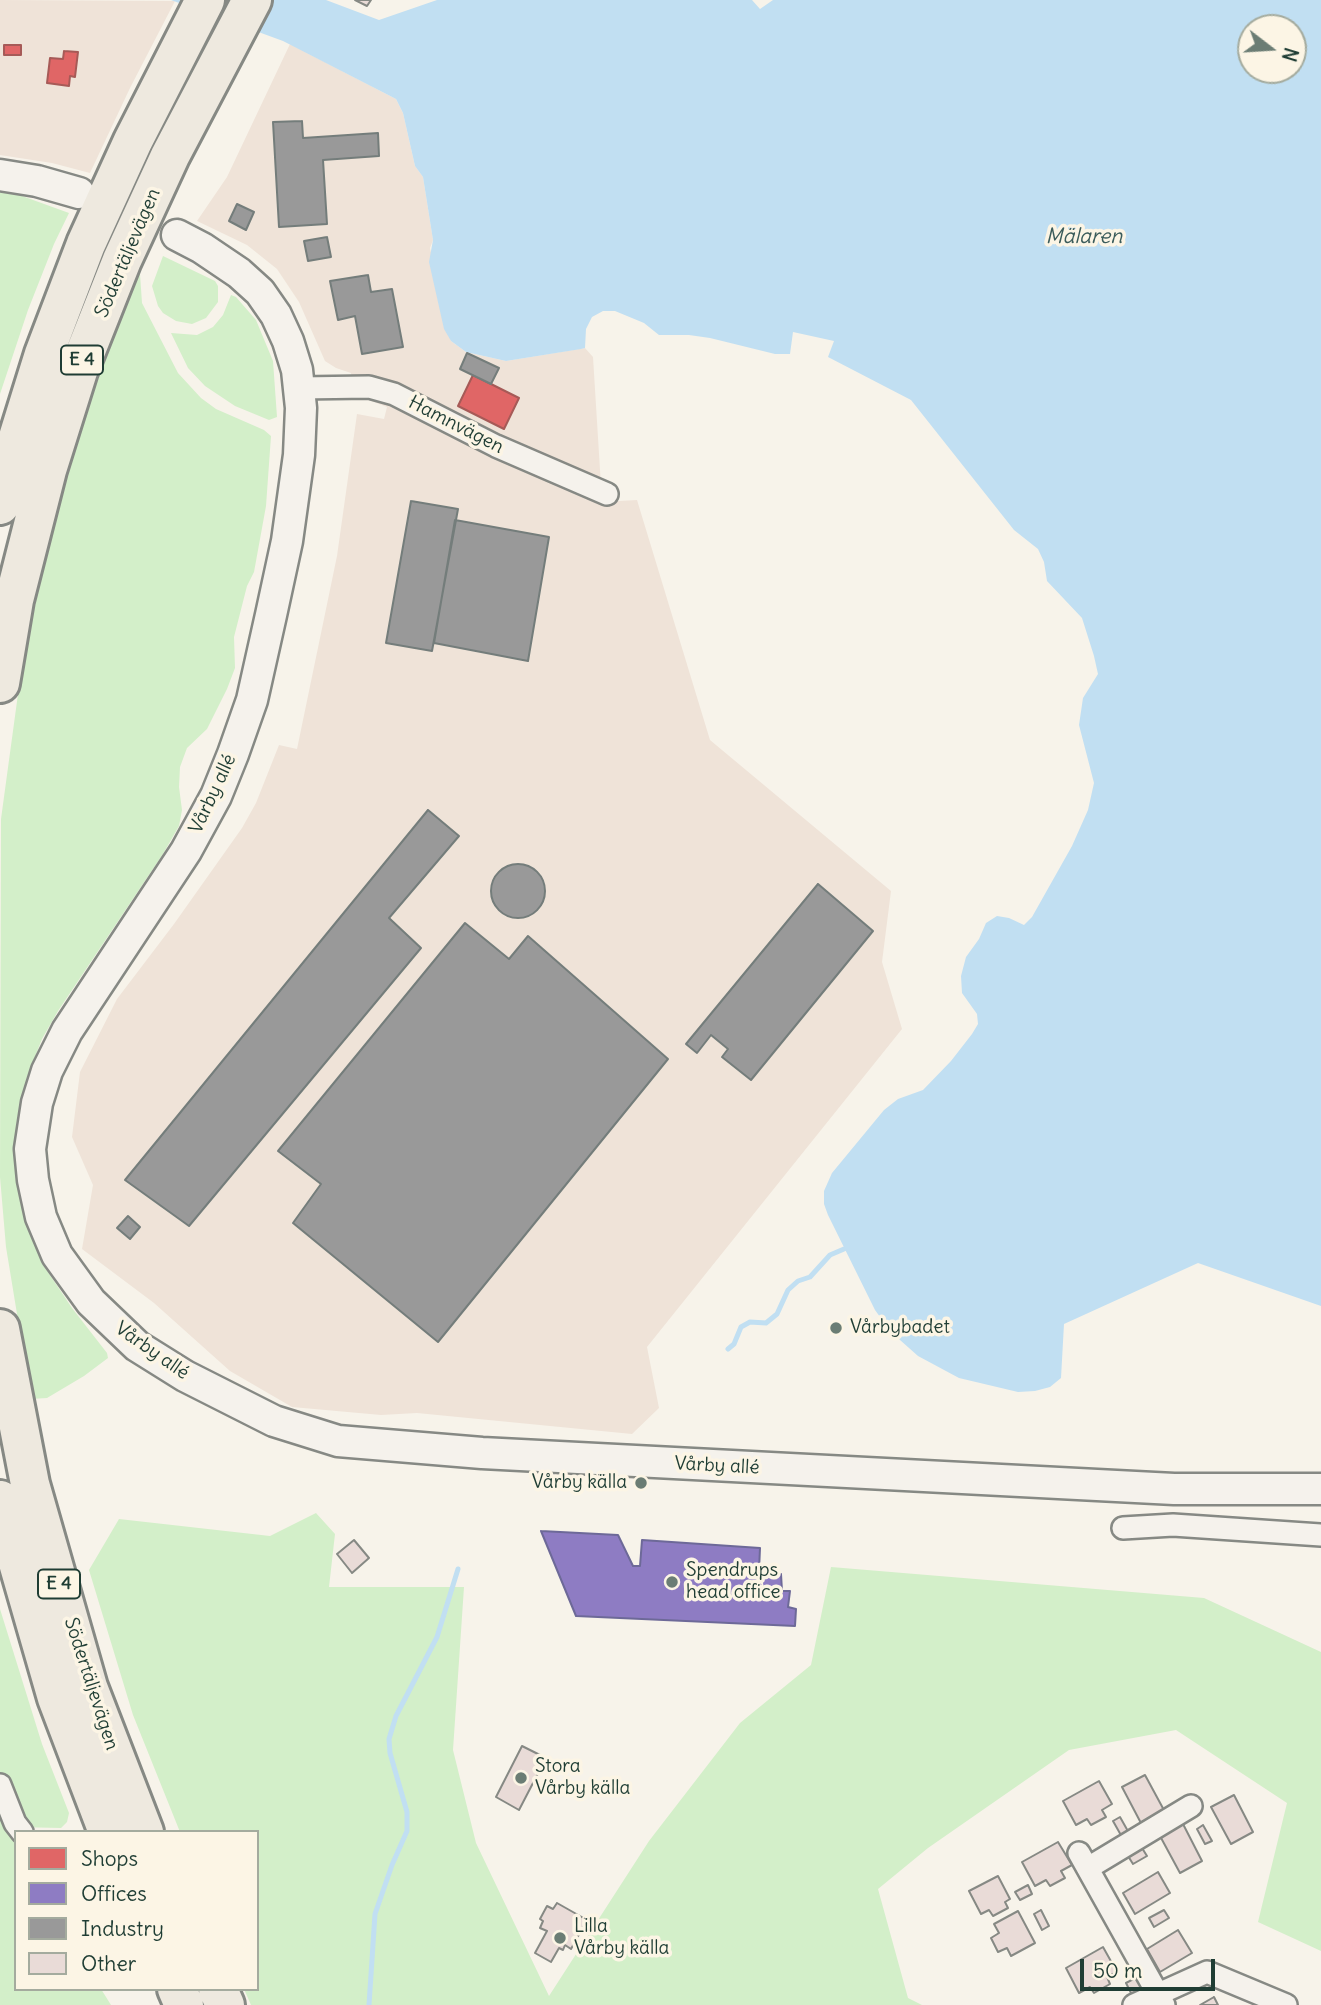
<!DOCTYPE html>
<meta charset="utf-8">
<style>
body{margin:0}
#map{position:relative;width:1321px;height:2005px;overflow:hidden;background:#f7f3ea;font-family:Delius,sans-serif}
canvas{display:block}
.legend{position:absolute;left:14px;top:1830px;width:245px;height:161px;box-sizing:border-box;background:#fcf5e5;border:2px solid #a4ab9e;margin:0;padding:9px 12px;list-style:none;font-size:21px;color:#1f3d34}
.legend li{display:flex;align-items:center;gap:14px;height:35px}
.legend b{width:35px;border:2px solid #a4ab9e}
.north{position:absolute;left:1237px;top:14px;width:70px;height:70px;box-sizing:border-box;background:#fcf5e5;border:2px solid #a4ab9e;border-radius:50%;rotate:107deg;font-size:19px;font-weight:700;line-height:28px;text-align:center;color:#1f3d34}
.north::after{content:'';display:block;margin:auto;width:24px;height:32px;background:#6b7d74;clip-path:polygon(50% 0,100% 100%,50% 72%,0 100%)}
.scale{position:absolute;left:1080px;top:1959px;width:135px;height:32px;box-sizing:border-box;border:4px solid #1f3d34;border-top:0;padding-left:9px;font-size:21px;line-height:24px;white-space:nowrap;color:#1f3d34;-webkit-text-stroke:5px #fcf5e5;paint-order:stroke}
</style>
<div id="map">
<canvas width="1321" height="2005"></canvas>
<ul class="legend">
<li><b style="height:19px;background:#e06666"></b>Shops</li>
<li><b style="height:19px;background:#8e7cc3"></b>Offices</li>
<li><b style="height:19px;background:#999"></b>Industry</li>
<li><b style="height:19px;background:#e9dbd7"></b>Other</li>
</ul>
<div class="north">N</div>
<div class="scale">50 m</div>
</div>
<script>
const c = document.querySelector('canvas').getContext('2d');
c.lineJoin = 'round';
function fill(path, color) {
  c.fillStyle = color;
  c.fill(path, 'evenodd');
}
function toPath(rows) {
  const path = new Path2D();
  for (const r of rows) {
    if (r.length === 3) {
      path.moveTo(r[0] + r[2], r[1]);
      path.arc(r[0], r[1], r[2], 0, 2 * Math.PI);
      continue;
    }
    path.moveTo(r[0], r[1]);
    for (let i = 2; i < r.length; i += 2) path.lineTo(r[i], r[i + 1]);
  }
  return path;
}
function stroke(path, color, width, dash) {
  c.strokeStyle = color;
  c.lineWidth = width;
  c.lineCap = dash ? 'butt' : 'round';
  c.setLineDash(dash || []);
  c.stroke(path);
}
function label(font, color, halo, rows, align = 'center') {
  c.font = font + ' Delius,sans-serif';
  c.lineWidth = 7;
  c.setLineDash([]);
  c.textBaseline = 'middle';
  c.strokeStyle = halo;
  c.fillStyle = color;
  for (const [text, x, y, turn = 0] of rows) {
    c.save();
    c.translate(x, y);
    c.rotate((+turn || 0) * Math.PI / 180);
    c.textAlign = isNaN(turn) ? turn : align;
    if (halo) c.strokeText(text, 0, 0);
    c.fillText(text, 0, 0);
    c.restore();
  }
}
const built = toPath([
 [0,0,175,1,130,88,90,173,52,163,0,155],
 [290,44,396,99,403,113,415,166,423,177,433,240,430,248,451,341,466,352,506,361,585,348,593,357,602,502,637,500,710,740,891,891,882,962,902,1029,647,1347,659,1408,632,1434,417,1413,381,1415,292,1407,230,1371,154,1303,82,1249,93,1185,72,1137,80,1072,117,999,174,924,242,828,256,803,279,745,297,749,337,556,357,414,384,419,387,407,366,399,354,398,351,373,336,368,325,361,299,302,277,269,247,245,197,221,227,177]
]);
const green = toPath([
 [0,188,69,213,54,244,28,310,0,394],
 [163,256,215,281,218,286,218,302,206,318,192,324,176,321,163,313,158,306,152,286],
 [140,274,142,303,178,373,201,398,216,409,264,430,271,436,266,506,254,572,247,586,234,637,235,668,227,689,207,729,187,748,180,767,179,787,182,810,179,826,163,854,58,1011,42,1039,27,1077,17,1120,15,1148,16,1181,25,1217,42,1263,72,1308,107,1353,108,1358,84,1376,47,1398,31,1399,6,1247,0,1177,1,819,21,672,48,543,66,475,102,366,136,277],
 [231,295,236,297,256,320,273,361,277,417,269,420,235,406,205,386,188,368,171,333,197,335,213,327,223,315],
 [316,1513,335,1534,329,1587,464,1587,453,1750,476,1843,549,1996,649,1841,740,1723,811,1665,831,1567,1204,1598,1321,1652,1321,1951,1258,1922,1287,1803,1176,1730,1069,1750,928,1848,878,1889,908,1998,922,2005,251,2005,244,1989,257,1989,257,1832,180,1832,133,1715,89,1570,119,1519,270,1536],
 [0,1609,42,1744,69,1813,67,1822,61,1828,16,1827,16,1989,101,1989,111,2005,0,2005]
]);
const water = toPath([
 [171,0,326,0,379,20,437,0,752,0,760,9,773,0,1321,0,1321,1306,1198,1263,1064,1324,1061,1378,1050,1387,1035,1391,1018,1392,959,1378,918,1356,891,1332,875,1310,828,1215,824,1204,824,1191,832,1173,884,1110,898,1099,923,1090,951,1061,972,1034,978,1024,977,1014,962,993,961,976,966,957,979,939,986,923,997,916,1009,918,1024,925,1032,917,1072,846,1088,810,1094,783,1079,725,1083,698,1098,674,1094,656,1082,618,1047,581,1044,562,1038,549,1014,530,911,400,828,357,834,341,793,332,790,354,775,354,710,338,689,335,659,335,644,323,615,311,603,311,592,317,586,329,585,348,581,349,506,361,466,352,451,341,444,329,429,262,433,240,423,177,415,166,403,113,396,99,283,41],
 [1251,28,1293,28,1293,70,1251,70]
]);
const shops = toPath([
 [4,45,21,45,21,55,4,55,4,45],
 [64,51,78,52,75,77,70,76,69,86,47,83,50,58,63,59,64,51],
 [473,375,519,398,504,429,458,406,473,375]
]);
const offices = toPath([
 [541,1531,618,1535,633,1566,640,1566,642,1540,760,1548,759,1571,781,1574,782,1591,790,1591,788,1607,796,1609,795,1626,576,1616,541,1531]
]);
const industry = toPath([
 [302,121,303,138,378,133,379,156,323,160,327,224,279,227,273,122,302,121],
 [237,204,254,212,246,230,229,221,237,204],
 [327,237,331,257,308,261,304,241,327,237],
 [368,275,371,292,392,289,403,347,362,354,355,316,338,320,330,281,368,275],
 [467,353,499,368,491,384,460,369,467,353],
 [411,501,458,509,432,651,386,643,411,501],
 [455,520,549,537,528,661,434,643,455,520],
 [428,810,459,836,389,918,421,948,189,1226,125,1180,428,810],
 [518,891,27],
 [818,884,873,931,751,1080,722,1057,728,1049,711,1035,697,1053,686,1044,818,884],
 [465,923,509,959,528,936,668,1059,438,1342,293,1223,321,1184,278,1151,465,923],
 [128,1216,140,1227,130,1239,117,1228,128,1216]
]);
const stream = toPath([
 [728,1349,734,1344,741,1327,750,1322,766,1323,777,1314,788,1290,798,1281,810,1277,830,1255,844,1249],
 [369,2005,375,1914,392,1865,407,1831,407,1812,390,1753,389,1739,396,1716,437,1637,458,1569]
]);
const building = toPath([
 [355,0,371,0,367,6,355,0],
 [354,1540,369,1558,352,1573,337,1554,354,1540],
 [522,1746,546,1758,519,1810,496,1797,522,1746],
 [1145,1775,1165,1812,1142,1825,1122,1787,1145,1775],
 [1099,1781,1112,1804,1102,1810,1106,1817,1091,1825,1087,1819,1076,1825,1063,1801,1099,1781],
 [1234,1795,1253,1832,1231,1844,1211,1807,1234,1795],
 [1120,1817,1129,1833,1122,1837,1113,1821,1120,1817],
 [1183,1824,1202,1861,1180,1873,1160,1836,1183,1824],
 [1203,1825,1212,1841,1205,1844,1197,1829,1203,1825],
 [1058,1842,1072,1865,1061,1871,1065,1878,1050,1886,1046,1880,1035,1886,1022,1862,1058,1842],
 [1142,1848,1147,1856,1133,1864,1128,1856,1142,1848],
 [1158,1872,1170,1893,1135,1914,1123,1893,1158,1872],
 [998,1876,1010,1899,1005,1902,1008,1908,993,1916,989,1910,981,1914,969,1891,998,1876],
 [1028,1885,1032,1894,1020,1900,1015,1892,1028,1885],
 [557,1903,587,1920,571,1949,565,1945,563,1950,559,1948,551,1962,535,1953,547,1931,540,1928,543,1921,540,1919,547,1906,553,1909,557,1903],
 [1041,1910,1049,1926,1042,1930,1034,1914,1041,1910],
 [1164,1910,1169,1918,1154,1927,1149,1918,1164,1910],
 [1018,1911,1035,1943,1011,1956,1007,1948,998,1952,991,1938,999,1933,994,1924,1018,1911],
 [1178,1930,1192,1953,1160,1972,1147,1949,1178,1930],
 [1103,1947,1117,1972,1107,1977,1110,1984,1094,1993,1090,1987,1079,1993,1066,1968,1103,1947],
 [1139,1976,1146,1989,1133,1997,1126,1983,1139,1976],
 [1214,1997,1218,2005,1200,2005,1214,1997]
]);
const street = toPath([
 [299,388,369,387,394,394,496,446,607,494],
 [1123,1528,1173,1525,1321,1535],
 [0,1785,15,1823,22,1832],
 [1079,1853,1164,2005],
 [1088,1868,1191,1806],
 [1134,2005,1207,1972,1286,2005]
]);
const secondary = toPath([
 [0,175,37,181,79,193],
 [177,235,202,248,239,273,260,292,276,315,288,341,297,370,301,408,299,455,287,541,271,615,252,700,233,754,216,796,186,851,67,1031,47,1071,37,1103,30,1149,33,1180,41,1217,57,1255,91,1302,137,1346,185,1376,274,1421,338,1441,482,1453,1174,1489,1321,1489]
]);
const highway = toPath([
 [0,505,11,460,44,354,86,244,133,141,205,0],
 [0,683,14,600,47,470,78,371,122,260,170,156,252,0],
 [0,1329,30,1484,88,1687,144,1832],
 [0,1500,57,1698,108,1832],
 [177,1989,184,2005],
 [218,1989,225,2005]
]);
const markers = [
 [836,1328,7,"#6b7d74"],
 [641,1483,7,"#6b7d74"],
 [672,1582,7,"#6b7d74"],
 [521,1778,7,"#6b7d74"],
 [560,1938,7,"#6b7d74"]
];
const shields = [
 [82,360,42],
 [59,1584,42]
];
const shieldNames = [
 ["E 4",82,360],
 ["E 4",59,1584]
];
const streetNames = [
 ["Södertäljevägen",128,253,-67],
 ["Hamnvägen",456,425,27],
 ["Vårby allé",213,794,-65],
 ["Vårby allé",152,1351,35],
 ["Vårby allé",717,1466,3],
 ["Södertäljevägen",91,1684,72]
];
const poiNames = [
 ["Vårbybadet",850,1328],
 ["Vårby källa",627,1483,"right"],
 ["Spendrups",686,1571],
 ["head office",686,1593],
 ["Stora",535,1767],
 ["Vårby källa",535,1789],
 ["Lilla",574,1927],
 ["Vårby källa",574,1949]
];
const waterNames = [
 ["Mälaren",1084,237]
];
fill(built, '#efe3d8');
fill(green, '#d3efc9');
fill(water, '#c1dff2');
fill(shops, '#e06666');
stroke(shops, '#a65a57', 2);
fill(offices, '#8e7cc3');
stroke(offices, '#6d6998', 2);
fill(industry, '#999');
stroke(industry, '#747d7b', 2);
stroke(stream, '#c1dff2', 5);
fill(building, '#e9dbd7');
stroke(building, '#868984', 2);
stroke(street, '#868984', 26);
stroke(secondary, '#868984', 35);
stroke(highway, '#868984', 44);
stroke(street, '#f5f2ec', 21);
stroke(secondary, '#f5f2ec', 30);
stroke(highway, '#eee9df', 38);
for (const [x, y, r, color] of markers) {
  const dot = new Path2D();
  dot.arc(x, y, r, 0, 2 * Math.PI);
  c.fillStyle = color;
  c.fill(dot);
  stroke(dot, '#fcf5e5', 2.5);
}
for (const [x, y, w] of shields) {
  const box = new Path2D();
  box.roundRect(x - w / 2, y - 14.5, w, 29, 5);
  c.fillStyle = '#fcf5e5';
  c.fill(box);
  stroke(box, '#1f3d34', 2);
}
label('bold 18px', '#1f3d34', null, shieldNames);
label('19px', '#1f3d34', '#fcf5e5', streetNames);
label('19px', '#1f3d34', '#fcf5e5', poiNames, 'left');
label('italic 21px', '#3b5c5b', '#fcf5e5', waterNames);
</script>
